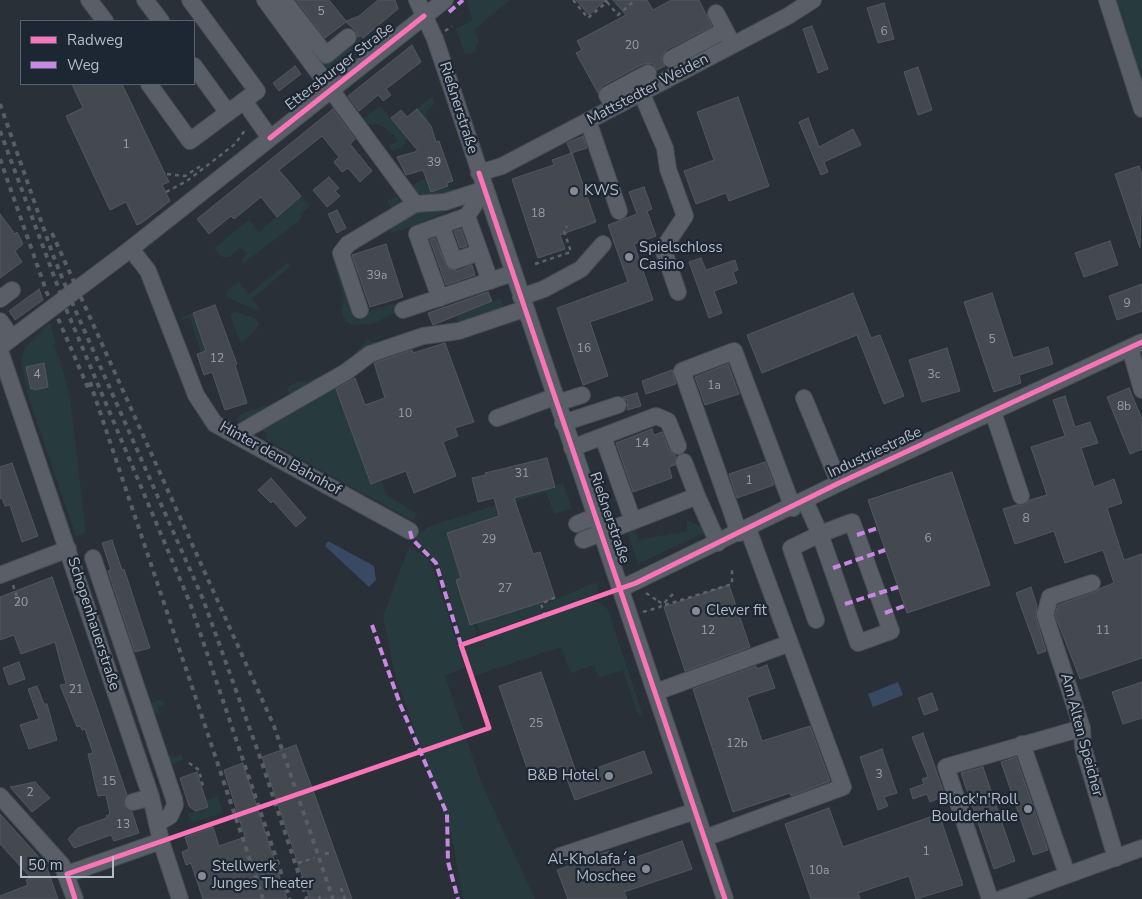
<!DOCTYPE html>
<meta charset="utf-8">
<style>
body{margin:0}
#map{position:relative;width:1142px;height:899px;overflow:hidden;background:#2a3038;font-family:"Nunito Sans",sans-serif}
canvas{display:block}
.legend{position:absolute;left:20px;top:20px;width:175px;height:65px;box-sizing:border-box;background:#1d2633;border:1px solid #59626f;margin:0;padding:6px 9px;list-style:none;font-size:15px;color:#b4bcc9}
.legend li{display:flex;align-items:center;gap:10px;height:25px}
.legend b{width:25px;border:1px solid #59626f}
.scale{position:absolute;left:20px;top:856px;width:94px;height:22px;box-sizing:border-box;border:2px solid #b4bcc9;border-top:0;padding-left:6px;font-size:15px;line-height:18px;white-space:nowrap;color:#b4bcc9;-webkit-text-stroke:4px #1d2633;paint-order:stroke}
</style>
<div id="map">
<canvas width="1142" height="899"></canvas>
<ul class="legend">
<li><b style="height:6px;background:#fb73b8"></b>Radweg</li>
<li><b style="height:6px;background:#c787e3"></b>Weg</li>
</ul>
<div class="scale">50 m</div>
</div>
<script>
const c = document.querySelector('canvas').getContext('2d');
c.lineJoin = 'round';
function fill(path, color) {
  c.fillStyle = color;
  c.fill(path, 'evenodd');
}
function toPath(rows) {
  const path = new Path2D();
  for (const r of rows) {
    path.moveTo(r[0], r[1]);
    for (let i = 2; i < r.length; i += 2) path.lineTo(r[i], r[i + 1]);
  }
  return path;
}
function stroke(path, color, width, dash) {
  c.strokeStyle = color;
  c.lineWidth = width;
  c.lineCap = dash ? 'butt' : 'round';
  c.setLineDash(dash || []);
  c.stroke(path);
}
function label(font, color, halo, rows, align = 'center') {
  c.font = font + ' "Nunito Sans",sans-serif';
  c.lineWidth = 4.5;
  c.setLineDash([]);
  c.textBaseline = 'middle';
  c.strokeStyle = halo;
  c.fillStyle = color;
  for (const [text, x, y, turn = 0] of rows) {
    c.save();
    c.translate(x, y);
    c.rotate((+turn || 0) * Math.PI / 180);
    c.textAlign = isNaN(turn) ? turn : align;
    if (halo) c.strokeText(text, 0, 0);
    c.fillText(text, 0, 0);
    c.restore();
  }
}
const green = toPath([
 [467,0,510,0,475,29,479,43,476,45,477,50,470,54,464,52,456,29,472,20],
 [1112,0,1142,0,1142,89],
 [286,13,326,63,361,35,367,44,328,77],
 [432,96,435,103,426,112,428,119,418,128,422,116,417,109],
 [380,106,407,138,402,148,391,151,389,145,398,142,395,136,382,126,373,124,364,126,360,121],
 [426,178,431,192,443,188,462,190,431,198,421,194,414,190,413,185],
 [301,196,310,206,300,214,302,218,243,264,241,261,247,253,240,248,229,257,222,257,214,248,249,220,259,232],
 [397,196,401,205,394,212,387,201],
 [468,203,402,230,391,233,391,226,413,213],
 [334,253,355,316,422,295,424,300,372,324,352,325,345,321,341,311,344,299,332,256],
 [287,263,291,266,252,299,261,309,258,311,226,297,228,289,239,282,249,294],
 [501,298,504,308,476,319,458,322,456,316],
 [235,312,255,318,259,323,257,329,242,342,239,340,231,317,231,314],
 [193,313,206,351,201,353,190,318,181,320,181,318],
 [50,322,56,344,53,345,60,359,70,399,86,533,76,536,29,399,21,361,25,348],
 [368,339,371,342,377,341,354,363,243,426,234,418,238,419,239,415,290,396,287,387,299,381,307,382,332,369,351,357],
 [335,386,371,484,381,480,387,495,417,514,413,521,265,439,267,433,260,430,257,435,250,431],
 [563,483,572,508,554,514,546,492,516,501,518,509,447,533,461,578,456,580,470,625,474,624,477,634,463,642,438,563,414,538,428,527],
 [687,520,705,528,706,532,638,564,627,531,635,529,638,540,687,531],
 [409,547,422,554,432,566,465,668,445,676,481,782,535,899,463,899,451,833,395,675,383,616],
 [596,582,598,589,595,595,545,612,543,605],
 [591,602,599,602,608,610,643,716,638,715,623,670,599,678,594,665,571,673,561,647,474,676,465,650,467,645],
 [539,603,542,613,480,634,476,623],
 [159,700,163,701,165,705,158,708,160,714,148,709,149,704],
 [162,753,175,757,182,754,183,760,170,765],
 [218,796,223,813,194,822,190,820,188,814,208,807,206,800]
]);
const water = toPath([
 [328,541,374,566,376,580,369,587,325,546],
 [898,682,903,695,873,707,868,694]
]);
const building = toPath([
 [296,0,329,0,346,21,359,16,378,0,395,0,398,9,363,38,361,35,358,37,356,31,346,22,325,38,296,0],
 [576,0,606,0,589,15,576,0],
 [613,0,647,0,653,10,671,0,699,0,712,26,666,50,661,58,665,66,657,70,653,64,643,64,602,86,598,93,576,53,582,50,577,41,626,15,613,0],
 [884,3,894,39,878,43,867,8,884,3],
 [812,26,828,69,818,73,803,29,812,26],
 [412,45,421,62,386,89,391,95,383,101,378,95,359,111,348,96,412,45],
 [295,66,301,74,279,91,273,83,295,66],
 [918,67,932,110,918,115,904,72,918,67],
 [72,84,122,84,169,182,162,185,170,201,143,222,137,225,126,202,110,210,66,116,83,108,72,84],
 [738,97,769,186,729,201,726,193,696,204,684,171,714,160,697,112,738,97],
 [333,109,355,139,350,144,372,171,360,182,348,168,342,172,334,162,339,157,322,136,279,170,301,196,277,217,261,197,234,219,231,216,209,234,197,219,333,109],
 [417,109,431,126,436,142,439,141,453,181,447,183,448,186,431,192,423,170,406,175,397,157,418,151,391,118,401,110,407,117,417,109],
 [808,118,819,147,853,129,861,145,824,162,828,172,821,175,799,122,808,118],
 [583,136,587,148,571,153,567,143,583,136],
 [572,153,596,222,560,235,565,249,538,258,512,179,554,165,552,160,572,153],
 [1139,166,1142,175,1140,248,1115,174,1139,166],
 [329,177,339,188,335,191,340,196,327,207,313,190,329,177],
 [644,187,652,209,647,211,656,236,634,244,653,300,590,322,608,376,583,385,557,308,628,282,608,225,637,214,629,192,644,187],
 [337,210,346,228,337,233,328,214,337,210],
 [0,214,15,234,17,232,23,244,15,251,22,262,0,278,0,214],
 [461,229,467,246,460,248,454,231,461,229],
 [435,238,447,268,457,271,472,265,475,275,446,285,430,240,435,238],
 [1110,241,1118,265,1084,277,1075,253,1110,241],
 [386,244,403,297,370,307,352,255,386,244],
 [701,258,706,270,735,260,738,270,733,272,737,283,714,291,722,313,709,318,689,262,701,258],
 [1142,284,1142,311,1117,320,1109,296,1142,284],
 [39,289,43,300,15,320,9,311,39,289],
 [488,292,492,301,433,325,428,313,488,292],
 [853,293,871,338,880,335,904,396,884,404,857,335,762,373,747,335,853,293],
 [992,293,1013,358,1048,347,1053,364,1019,375,1021,383,994,392,964,302,992,293],
 [215,305,237,364,235,365,247,403,225,410,212,372,204,375,197,354,206,351,193,313,215,305],
 [445,343,474,422,455,428,458,436,443,442,456,476,414,493,406,471,371,484,336,389,355,378,365,405,385,398,374,363,412,350,413,353,445,343],
 [947,348,960,391,922,402,909,360,947,348],
 [44,363,48,387,34,390,34,388,31,389,26,367,44,363],
 [728,364,739,394,705,405,695,377,728,364],
 [672,370,676,384,646,394,642,381,672,370],
 [1129,388,1142,419,1142,449,1130,454,1107,397,1129,388],
 [637,393,641,406,627,410,628,402,623,397,637,393],
 [1065,396,1075,427,1090,422,1098,443,1081,448,1094,487,1114,479,1122,503,1107,508,1124,560,1142,554,1142,658,1080,679,1055,615,1058,605,1095,592,1101,588,1114,583,1103,550,1065,563,1054,531,1015,544,1003,509,1016,505,1025,505,1030,500,1047,495,1031,447,1065,436,1053,400,1065,396],
 [652,429,654,435,662,432,669,450,676,456,675,465,669,467,672,478,633,492,616,443,652,429],
 [547,458,555,487,514,498,533,554,540,552,555,598,470,625,456,580,461,578,447,533,499,516,494,498,478,502,472,478,486,475,485,473,547,458],
 [765,462,774,485,737,498,729,474,765,462],
 [12,463,38,536,22,542,10,505,5,506,2,498,0,499,0,467,12,463],
 [952,472,990,585,907,613,868,500,952,472],
 [271,478,306,518,296,527,273,501,271,503,258,490,271,478],
 [112,540,122,570,124,569,150,648,135,652,108,571,111,570,102,543,112,540],
 [52,577,127,795,124,805,132,812,139,833,114,841,111,835,74,848,68,839,78,828,107,818,106,816,110,814,106,795,98,796,88,754,93,753,85,729,82,730,80,726,77,727,60,685,66,684,55,642,21,654,14,635,0,640,0,597,52,577],
 [729,585,750,647,685,671,664,607,729,585],
 [1031,587,1037,606,1036,618,1046,651,1038,654,1016,593,1031,587],
 [19,662,25,679,9,685,3,668,19,662],
 [767,665,775,688,747,697,762,741,810,726,830,781,791,796,790,793,733,812,693,689,756,666,757,669,767,665],
 [541,672,577,775,644,751,652,773,575,800,562,766,530,777,499,686,541,672],
 [1142,682,1142,718,1123,724,1112,692,1142,682],
 [37,686,44,704,47,704,57,740,29,749,20,725,39,719,28,689,37,686],
 [932,693,938,710,924,715,918,698,932,693],
 [923,733,945,796,930,802,927,794,913,799,910,789,924,784,922,779,928,777,912,737,923,733],
 [296,745,318,804,352,899,310,899,262,757,296,745],
 [882,749,897,793,884,797,888,806,878,810,860,757,882,749],
 [1016,757,1048,850,1033,855,1001,762,1016,757],
 [243,763,275,863,287,899,203,899,191,863,186,865,182,852,189,849,185,837,213,827,219,846,245,837,224,770,243,763],
 [983,767,1015,861,994,869,961,773,983,767],
 [197,772,208,807,195,811,189,806,180,778,197,772],
 [35,782,50,798,32,812,10,787,35,782],
 [829,808,843,847,939,814,963,885,916,899,909,876,858,893,860,899,811,899,785,824,829,808],
 [0,814,46,865,58,899,0,899,0,896,28,885,26,880,31,878,0,844,0,814],
 [682,841,692,869,624,892,627,899,568,899,557,870,609,851,614,865,682,841]
]);
const path = toPath([
 [573,0,588,18,607,2,605,0],
 [607,2,618,15,635,0],
 [445,31,452,26],
 [167,174,185,176,199,167,203,169],
 [166,192,187,181,235,144,246,129],
 [535,264,571,252,564,231,567,226],
 [13,585,19,604,21,603],
 [646,593,658,601],
 [665,605,732,584,732,568],
 [643,612,660,607,674,593],
 [545,616,541,604,556,597],
 [489,728,461,645,607,594],
 [189,763,199,770,203,786],
 [174,837,226,818],
 [325,854,329,853,330,857],
 [298,863,314,858],
 [261,876,275,871],
 [341,888,345,899],
 [319,896,320,899]
]);
const minor = toPath([
 [89,0,105,21],
 [145,0,161,21],
 [265,0,415,204,445,202,485,189],
 [417,0,435,39,725,899],
 [1107,0,1142,109],
 [273,10,285,2,326,55,348,37],
 [716,13,725,30],
 [671,59,725,30,733,45],
 [194,66,228,113],
 [149,84,190,141,257,91,190,0],
 [641,92,665,148,668,169,685,216,663,249,678,292],
 [244,101,270,138],
 [614,107,607,95,648,73],
 [588,121,619,211],
 [479,173,502,166,788,16,813,0],
 [467,216,490,281],
 [441,225,454,261,480,252],
 [131,249,148,271,196,395,215,424,410,531],
 [521,297,544,289,581,269,603,244],
 [440,298,417,234,467,216,485,189],
 [0,299,12,290],
 [360,310,341,253,348,244,415,204],
 [403,310,513,273],
 [0,321,12,338],
 [0,347,124,254,445,0],
 [1130,348,1142,390],
 [0,351,151,797,161,841,180,899],
 [804,398,839,483],
 [557,403,582,395],
 [993,412,1021,496],
 [497,418,554,397],
 [563,423,618,405],
 [236,435,346,372,370,354,423,336,459,331,524,309],
 [603,437,633,521,697,496,718,543],
 [572,448,656,416,668,421,678,446],
 [684,462,697,496],
 [805,501,820,534,858,643,891,631,852,522,820,534,791,548,816,620],
 [577,524,596,516],
 [739,533,682,371,734,351,793,508],
 [583,540,633,521],
 [93,558,174,799,175,805,170,816,158,823],
 [0,575,68,549],
 [1092,583,1050,597,1045,615,1082,728,1083,747,1116,858],
 [620,589,839,483,1142,342],
 [656,692,790,643],
 [1022,744,1067,874],
 [0,796,62,865,75,899],
 [133,802,151,797],
 [705,838,843,787,748,529],
 [560,856,695,811],
 [67,874,161,841],
 [990,899,946,767,1082,728],
 [1001,899,1142,848]
]);
const rail = toPath([
 [0,104,53,255,74,307,203,599,260,757,307,899],
 [0,131,67,311,190,603,290,899],
 [0,159,47,293,89,390],
 [52,233,274,726,333,899],
 [90,382,263,899]
]);
const pathBridge = toPath([
 [658,601,665,605]
]);
const quiet = toPath([
 [449,12,463,0],
 [410,531,412,539,436,563,461,645],
 [857,535,878,528],
 [833,568,885,550],
 [845,604,898,587],
 [885,613,904,606],
 [372,625,400,704,447,814,448,862,458,899]
]);
const cycleway = toPath([
 [270,138,424,16],
 [479,173,725,899],
 [75,899,67,874,489,728,461,645,636,583,839,483,1142,342]
]);
const markers = [
 [574,191,5,"#848b96"],
 [629,257,5,"#848b96"],
 [696,611,5,"#848b96"],
 [609,776,5,"#848b96"],
 [1028,809,5,"#848b96"],
 [646,869,5,"#848b96"],
 [202,876,5,"#848b96"]
];
const numberNames = [
 ["5",321,12],
 ["6",884,32],
 ["20",632,46],
 ["1",126,145],
 ["39",434,163],
 ["18",538,214],
 ["39a",377,276],
 ["9",1127,304],
 ["5",992,340],
 ["16",584,349],
 ["12",217,359],
 ["4",37,375],
 ["3c",934,375],
 ["1a",714,386],
 ["8b",1124,407],
 ["10",405,414],
 ["14",642,444],
 ["31",522,474],
 ["1",749,481],
 ["8",1026,519],
 ["6",928,539],
 ["29",489,540],
 ["27",505,589],
 ["20",21,603],
 ["12",708,631],
 ["11",1103,631],
 ["21",76,690],
 ["25",536,724],
 ["12b",737,744],
 ["3",879,775],
 ["15",109,782],
 ["2",30,793],
 ["13",123,825],
 ["1",926,852],
 ["10a",819,871]
];
const streetNames = [
 ["Ettersburger Straße",340,67,-38],
 ["Mattstedter Weiden",648,90,-28],
 ["Rießnerstraße",458,108,72],
 ["Industriestraße",875,453,-25],
 ["Hinter dem Bahnhof",280,459,29],
 ["Rießnerstraße",609,518,71],
 ["Schopenhauerstraße",93,624,72],
 ["Am Alten Speicher",1081,735,75]
];
const poiNames = [
 ["KWS",584,191],
 ["Spielschloss",639,248],
 ["Casino",639,265],
 ["Clever fit",706,611],
 ["B&B Hotel",599,776,"right"],
 ["Block'n'Roll",1018,800,"right"],
 ["Boulderhalle",1018,817,"right"],
 ["Al-Kholafa´a",636,860,"right"],
 ["Moschee",636,877,"right"],
 ["Stellwerk",212,867],
 ["Junges Theater",212,884]
];
fill(green, '#273a3e');
fill(water, '#384963');
fill(building, '#444950');
stroke(building, '#52575f', 1);
stroke(minor, '#484c53', 18);
stroke(path, '#5d636a', 2.5, [4, 4]);
stroke(minor, '#5a5e66', 16);
stroke(rail, '#595d64', 4, [5, 5]);
stroke(pathBridge, '#5d636a', 2.5, [4, 4]);
stroke(quiet, '#c787e3', 4, [8, 4]);
stroke(cycleway, '#fb73b8', 5);
for (const [x, y, r, color] of markers) {
  const dot = new Path2D();
  dot.arc(x, y, r, 0, 2 * Math.PI);
  c.fillStyle = color;
  c.fill(dot);
  stroke(dot, '#1d2633', 2);
}
label('12px', '#989fab', null, numberNames);
label('15px', '#b4bcc9', '#1d2633', streetNames);
label('15px', '#b4bcc9', '#1d2633', poiNames, 'left');
</script>
